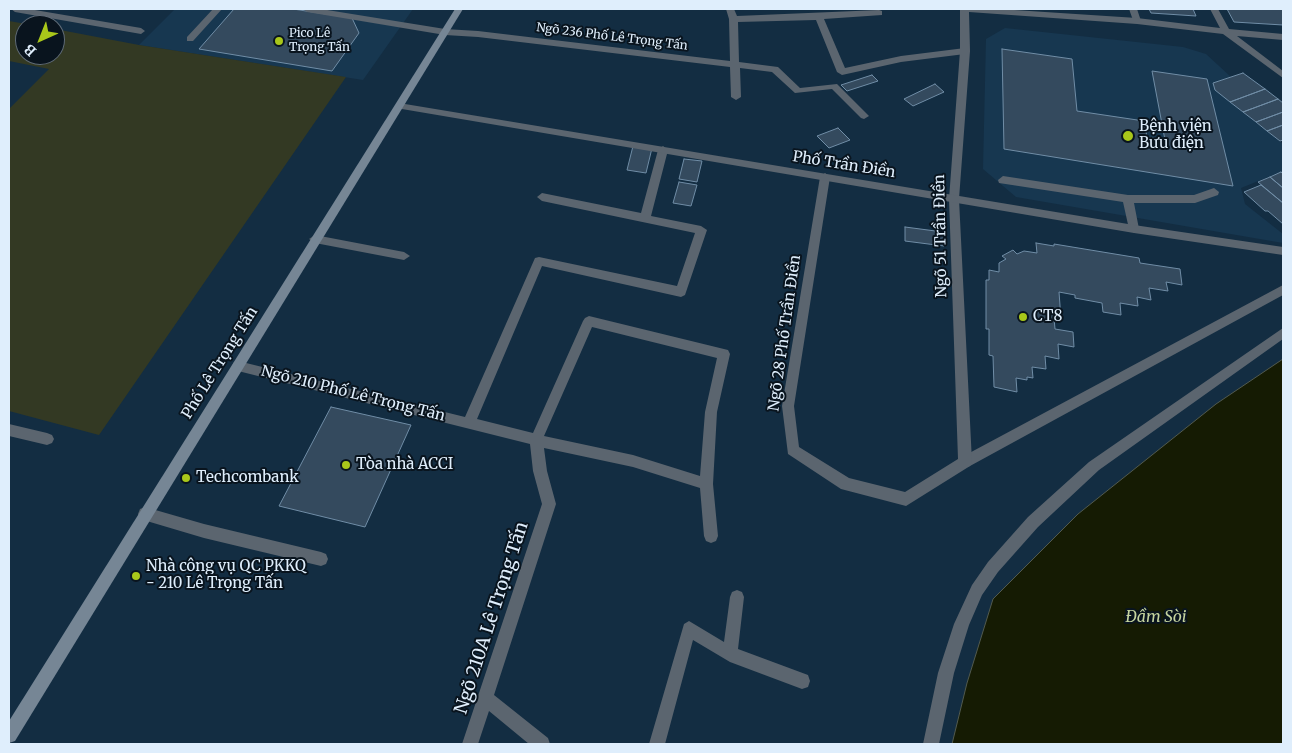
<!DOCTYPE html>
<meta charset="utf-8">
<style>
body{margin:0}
#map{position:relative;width:1292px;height:753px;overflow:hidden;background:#132d42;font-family:Merriweather,serif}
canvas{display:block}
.frame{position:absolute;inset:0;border:10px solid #dfeefc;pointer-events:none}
.north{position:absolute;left:15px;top:15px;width:50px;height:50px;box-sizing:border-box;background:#09141e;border:1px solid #5f6b77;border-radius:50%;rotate:224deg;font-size:14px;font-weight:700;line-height:20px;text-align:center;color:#dfeefc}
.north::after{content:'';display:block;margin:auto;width:18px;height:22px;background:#a9c71a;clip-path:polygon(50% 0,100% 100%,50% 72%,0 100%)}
</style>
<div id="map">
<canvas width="1292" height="753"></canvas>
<div class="frame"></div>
<div class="north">B</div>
</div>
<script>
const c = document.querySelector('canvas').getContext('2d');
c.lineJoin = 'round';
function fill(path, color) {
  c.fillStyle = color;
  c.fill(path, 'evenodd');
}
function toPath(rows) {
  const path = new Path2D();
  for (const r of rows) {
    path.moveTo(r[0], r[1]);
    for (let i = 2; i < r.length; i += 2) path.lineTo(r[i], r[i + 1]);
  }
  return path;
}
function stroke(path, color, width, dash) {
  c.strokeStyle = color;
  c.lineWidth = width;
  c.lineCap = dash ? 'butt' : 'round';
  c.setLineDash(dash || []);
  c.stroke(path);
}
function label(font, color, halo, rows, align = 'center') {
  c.font = font + ' Merriweather,serif';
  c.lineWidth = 4;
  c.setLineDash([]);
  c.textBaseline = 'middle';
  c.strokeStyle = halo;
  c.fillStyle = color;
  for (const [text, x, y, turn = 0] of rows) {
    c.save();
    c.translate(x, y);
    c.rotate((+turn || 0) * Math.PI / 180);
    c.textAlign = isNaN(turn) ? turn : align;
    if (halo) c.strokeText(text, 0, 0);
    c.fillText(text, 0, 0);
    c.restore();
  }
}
const built = toPath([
 [175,9,413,9,363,80,139,45],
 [1005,28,1183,47,1206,54,1231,77,1213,83,1215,90,1283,144,1283,171,1241,188,1245,204,1283,234,1283,243,1016,197,983,169,986,39]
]);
const green = toPath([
 [9,21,32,25,25,25,25,55,55,55,55,29,139,45,346,77,99,435,9,411,9,109,49,69,9,61]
]);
const water = toPath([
 [1283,359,1283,744,952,744,967,683,993,599,1078,514,1216,404,1283,359]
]);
const building = toPath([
 [234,9,293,9,352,18,359,33,332,71,199,49,234,9],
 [1149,9,1193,9,1196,16,1151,13,1149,9],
 [1227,9,1283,9,1283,25,1234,22,1227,9],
 [1002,49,1072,59,1077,111,1144,121,1147,137,1165,140,1152,71,1207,79,1233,186,1004,149,1002,49],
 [1243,73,1265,89,1230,102,1215,90,1213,83,1243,73],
 [872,75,878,81,847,91,841,85,872,75],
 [935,84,944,92,913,106,904,99,935,84],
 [1265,89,1278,99,1243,112,1230,102,1265,89],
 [1278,99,1283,103,1283,112,1256,122,1243,112,1278,99],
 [1283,112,1283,125,1267,131,1256,122,1283,112],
 [1283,125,1283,140,1280,141,1267,131,1283,125],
 [838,128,850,140,829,148,817,136,838,128],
 [633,146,652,148,646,173,627,170,633,146],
 [684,159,702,161,697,182,679,179,684,159],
 [1281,172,1283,174,1283,188,1270,177,1281,172],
 [1270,177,1283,188,1283,203,1258,182,1270,177],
 [679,182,697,185,691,206,673,203,679,182],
 [1261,185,1283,203,1283,224,1268,211,1265,211,1244,192,1261,185],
 [905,227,943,232,944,246,905,241,905,227],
 [1036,243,1054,246,1054,244,1139,258,1140,263,1180,269,1182,285,1166,282,1168,291,1149,288,1151,300,1137,297,1138,306,1120,303,1121,315,1103,312,1102,303,1075,298,1075,295,1059,292,1061,319,1054,318,1055,329,1073,332,1074,347,1058,344,1059,359,1045,356,1046,369,1032,367,1033,378,1027,377,1027,380,1016,378,1017,392,994,387,993,356,989,355,989,329,986,329,986,280,989,280,989,270,999,272,999,263,1006,259,1002,256,1013,250,1017,254,1024,251,1037,253,1036,243],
 [331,407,411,425,365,527,279,506,331,407]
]);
const service = toPath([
 [11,9,29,9,141,28,145,31,141,34,15,12,11,9],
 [213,9,222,9,193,41,187,41,187,37,213,9],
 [303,9,321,9,445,29,478,31,730,61,729,19,726,9,734,9,737,16,879,10,882,11,882,15,824,19,845,68,901,56,965,48,970,51,965,54,901,62,842,75,837,72,816,20,738,22,739,62,778,67,800,88,837,84,869,116,864,119,861,118,832,89,795,93,772,72,740,68,741,97,736,100,731,97,730,67,478,37,445,35,307,12,303,9],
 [1129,9,1137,9,1141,21,1140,23,1134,23,1129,9],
 [663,146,668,150,651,216,701,226,707,230,685,295,681,297,542,266,477,419,533,433,583,321,585,318,589,316,728,350,730,354,717,412,713,484,718,536,716,541,711,543,706,541,704,536,700,488,633,467,544,448,547,471,556,504,494,695,548,738,550,744,529,744,489,711,478,744,462,744,542,504,533,471,530,444,234,370,232,366,234,362,238,361,465,417,535,258,539,257,677,286,695,233,542,201,537,197,542,193,641,213,658,150,663,146],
 [592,327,717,358,705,412,700,476,633,455,544,436,592,327],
 [1003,176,1128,195,1194,195,1214,188,1219,192,1218,195,1195,203,1134,203,1139,229,1134,233,1129,229,1123,202,999,183,998,180,1003,176],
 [315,235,404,252,410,256,404,260,315,243,309,239,315,235],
 [1283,285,1283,295,970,466,965,468,960,466,958,462,960,458,1283,285],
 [9,424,47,433,52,435,54,439,52,443,47,445,9,436,9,424],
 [145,507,204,524,321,552,326,554,328,559,326,564,321,566,204,538,140,519,138,514,140,509,145,507],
 [737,590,742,592,744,597,738,649,808,675,810,681,808,687,802,689,730,662,693,640,665,744,649,744,684,624,689,621,724,642,730,597,732,592,737,590]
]);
const minor = toPath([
 [960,9,999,9,1137,18,1220,28,1210,9,1218,9,1229,29,1283,34,1283,40,1237,36,1283,71,1283,78,1223,34,1137,24,969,12,970,51,959,199,972,462,970,466,906,506,841,489,788,454,782,406,820,177,825,173,830,177,794,406,799,447,849,478,905,492,958,459,949,199,960,51,960,9],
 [1283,328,1283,339,1099,470,1038,527,998,572,982,595,969,625,954,673,939,744,923,744,938,673,954,624,972,585,988,562,1028,517,1089,462,1283,328]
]);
const tertiary = toPath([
 [399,103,1134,225,1283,247,1283,255,1134,233,396,108,396,104,399,103]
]);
const secondary = toPath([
 [455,9,463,9,15,741,9,743,9,721,455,9]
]);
const markers = [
 [279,41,5,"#a9c71a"],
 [1128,136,6,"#a9c71a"],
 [1023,317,5,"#a9c71a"],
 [346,465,5,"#a9c71a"],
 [186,478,5,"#a9c71a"],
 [136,576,5,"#a9c71a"]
];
const farPoinames = [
 ["Pico Lê",289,34],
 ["Trọng Tấn",289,48]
];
const farStreetnames = [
 ["Ngõ 236 Phố Lê Trọng Tấn",612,37,7]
];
const poiNames = [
 ["Bệnh viện",1139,127],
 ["Bưu điện",1139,144],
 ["CT8",1033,317],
 ["Tòa nhà ACCI",356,465],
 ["Techcombank",196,478],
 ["Nhà công vụ QC PKKQ",146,567],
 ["- 210 Lê Trọng Tấn",146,584]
];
const streetNames = [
 ["Phố Trần Điền",844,165,9],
 ["Ngõ 51 Trần Điền",941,236,-91],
 ["Ngõ 28 Phố Trần Điền",785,333,-82],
 ["Phố Lê Trọng Tấn",220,363,-58],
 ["Ngõ 210 Phố Lê Trọng Tấn",353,394,14]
];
const waterNames = [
 ["Đầm Sòi",1156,617]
];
const nearStreetnames = [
 ["Ngõ 210A Lê Trọng Tấn",492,618,-72]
];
fill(built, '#173750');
fill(green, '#333923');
fill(water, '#151b03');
stroke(water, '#525a4e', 1);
fill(building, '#344a5e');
stroke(building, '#708da6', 1);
fill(service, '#5b656f');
fill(minor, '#5b656f');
fill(tertiary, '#5b656f');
fill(secondary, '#768695');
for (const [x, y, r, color] of markers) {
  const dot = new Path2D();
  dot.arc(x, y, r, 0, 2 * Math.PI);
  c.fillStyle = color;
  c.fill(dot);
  stroke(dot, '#09141e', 2);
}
label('12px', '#dfeefc', '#09141e', farPoinames, 'left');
label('12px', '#dfeefc', '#09141e', farStreetnames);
label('15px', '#dfeefc', '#09141e', poiNames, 'left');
label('15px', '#dfeefc', '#09141e', streetNames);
label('italic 16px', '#c5d49e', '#09141e', waterNames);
label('18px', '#dfeefc', '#09141e', nearStreetnames);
</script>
